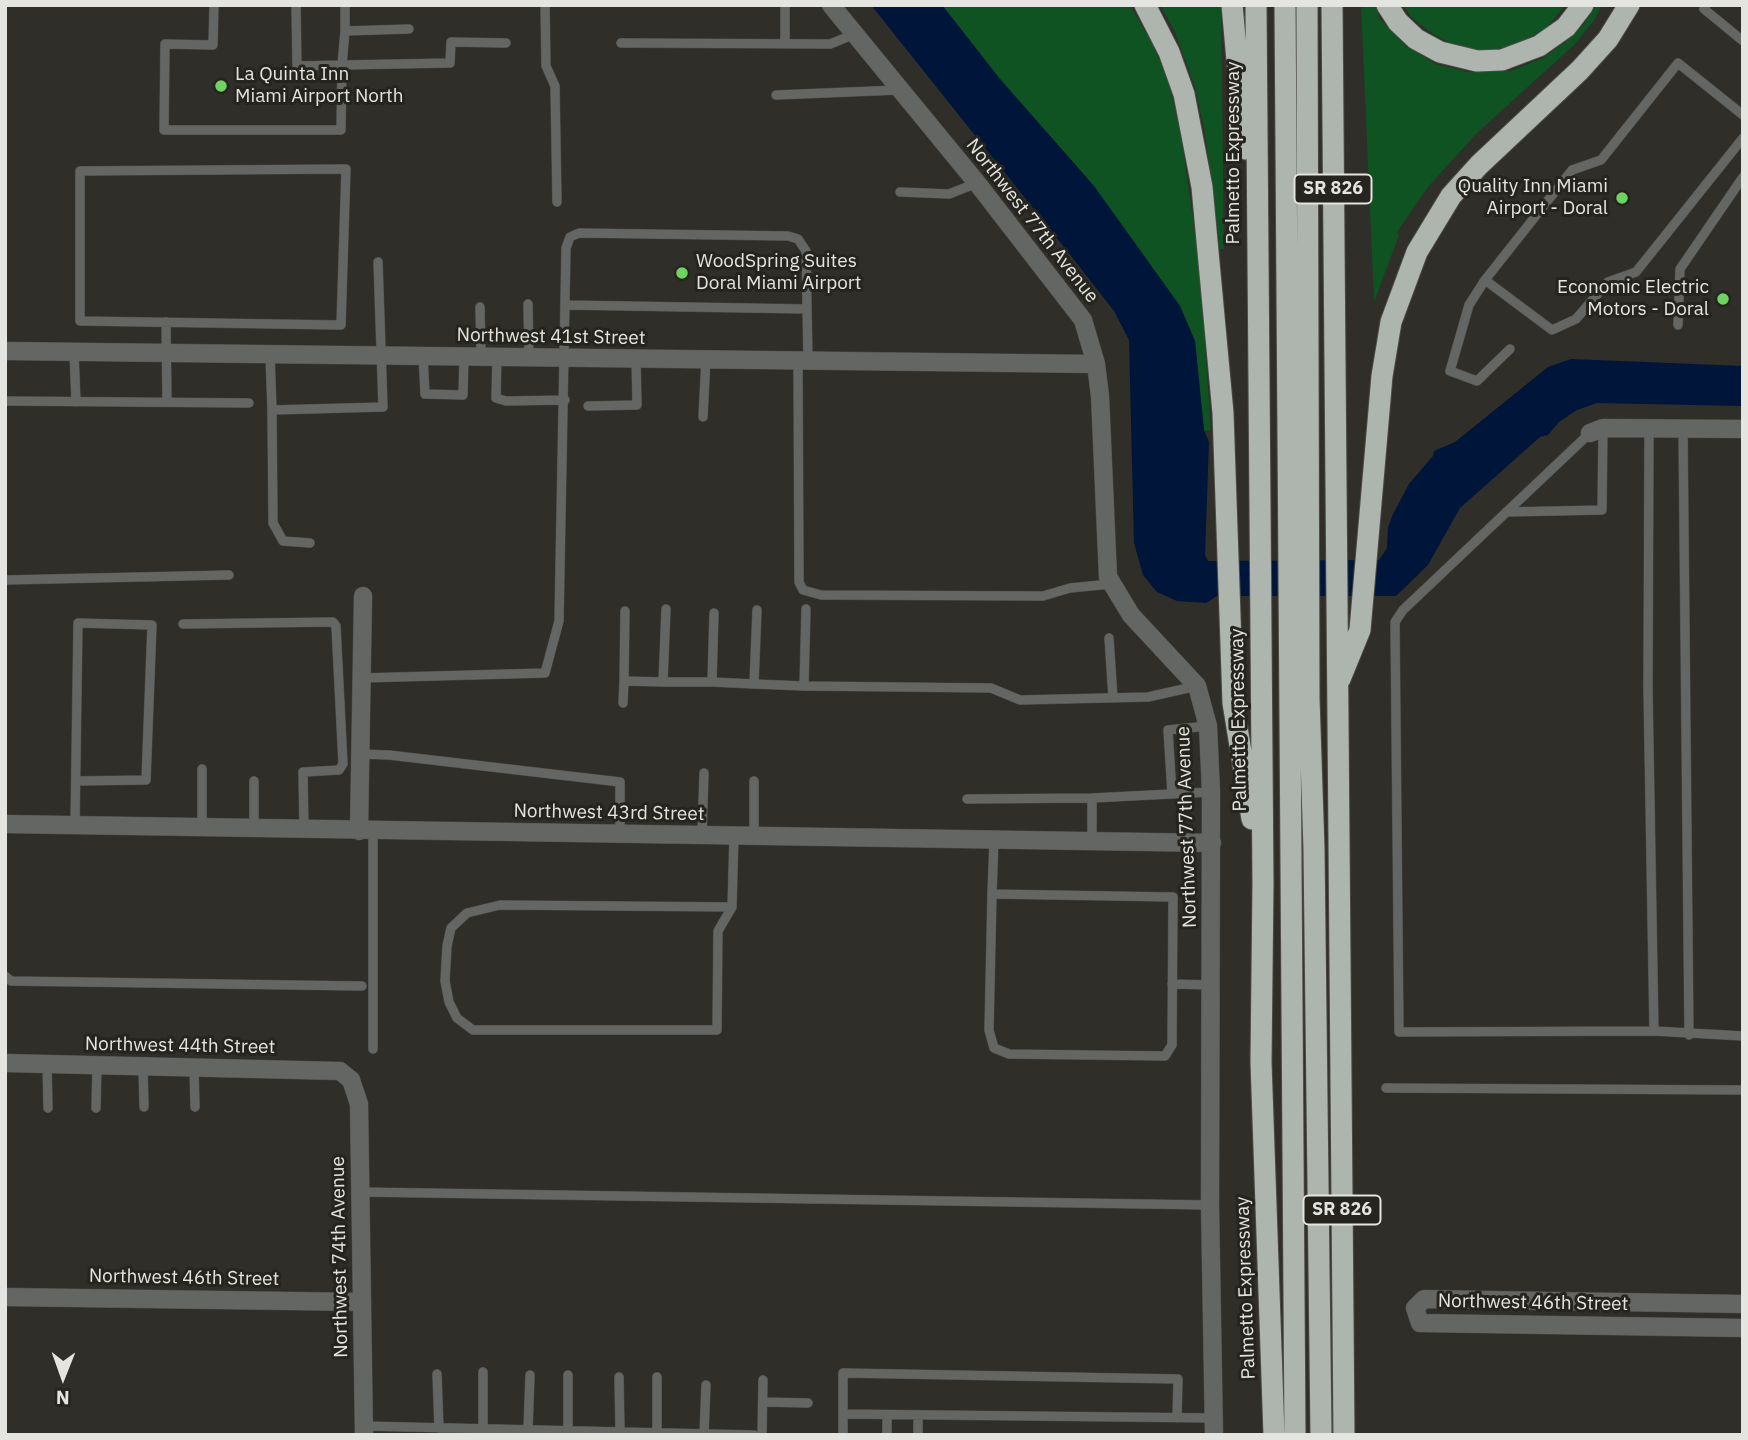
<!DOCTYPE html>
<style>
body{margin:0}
#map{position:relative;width:1748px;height:1440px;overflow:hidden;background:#2f2e28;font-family:"IBM Plex Sans",sans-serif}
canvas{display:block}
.frame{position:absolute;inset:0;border:7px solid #e4e4e0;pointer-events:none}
.north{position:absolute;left:28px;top:1342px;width:70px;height:70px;-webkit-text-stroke:5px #25241e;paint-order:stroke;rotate:181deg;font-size:19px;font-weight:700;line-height:28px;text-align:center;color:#e4e4e0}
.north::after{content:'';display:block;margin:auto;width:24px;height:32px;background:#e4e4e0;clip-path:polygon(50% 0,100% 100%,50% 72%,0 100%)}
</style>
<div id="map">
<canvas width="1748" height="1440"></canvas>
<div class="frame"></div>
<div class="north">N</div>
</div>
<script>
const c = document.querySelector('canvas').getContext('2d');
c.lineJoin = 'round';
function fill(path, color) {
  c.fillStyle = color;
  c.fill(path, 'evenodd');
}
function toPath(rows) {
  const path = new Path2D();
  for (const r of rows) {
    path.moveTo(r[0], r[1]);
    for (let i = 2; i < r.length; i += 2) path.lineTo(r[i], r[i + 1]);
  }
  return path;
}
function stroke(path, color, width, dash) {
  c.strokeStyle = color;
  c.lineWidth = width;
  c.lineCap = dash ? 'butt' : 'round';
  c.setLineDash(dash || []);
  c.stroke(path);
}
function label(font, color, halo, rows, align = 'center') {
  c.font = font + ' "IBM Plex Sans",sans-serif';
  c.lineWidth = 6;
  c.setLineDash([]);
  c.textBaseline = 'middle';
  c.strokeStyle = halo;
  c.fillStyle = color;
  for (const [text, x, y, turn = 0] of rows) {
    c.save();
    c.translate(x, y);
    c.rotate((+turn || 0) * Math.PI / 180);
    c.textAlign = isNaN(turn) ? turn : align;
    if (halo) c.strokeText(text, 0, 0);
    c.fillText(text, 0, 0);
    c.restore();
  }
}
const green = toPath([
 [942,5,1130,5,1153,45,1170,86,1181,136,1199,260,1211,430,1204,431,1195,341,1180,306,1094,186,1000,79],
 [1160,5,1221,5,1224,249,1220,249,1205,133,1195,87,1174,30],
 [1361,5,1375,5,1380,19,1406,46,1436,64,1468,72,1510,71,1543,58,1566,42,1584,24,1595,5,1602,5,1595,19,1574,45,1476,134,1428,187,1397,232,1399,235,1374,302],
 [1403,5,1566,5,1545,29,1520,42,1498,49,1473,50,1452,44,1433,34,1411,17]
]);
const water = toPath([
 [871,5,942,5,1000,79,1094,186,1180,306,1195,341,1204,430,1209,442,1205,555,1208,561,1379,560,1387,548,1388,528,1393,514,1409,484,1433,456,1434,451,1455,442,1548,367,1571,359,1743,366,1743,406,1597,403,1577,410,1559,422,1548,435,1540,437,1460,508,1428,565,1396,596,1217,596,1206,603,1177,601,1157,592,1143,575,1134,543,1129,340,1114,311,1064,247]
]);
const service = toPath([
 [214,5,213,45,165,44,164,130,341,130,342,65,450,63,451,42,506,43],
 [296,5,297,66,342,65,345,31],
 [345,5,345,31,409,29],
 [545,5,546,66,555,86,557,202],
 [1706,5,1704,9,1743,41],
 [621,43,830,44,855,34],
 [785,44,785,5],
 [776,95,899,90],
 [1743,115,1678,63,1601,160,1572,170,1485,280,1552,330,1576,319,1608,282,1636,272,1743,138],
 [346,169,341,325,80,321,80,171,346,169],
 [900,192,949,194,977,183],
 [1485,280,1469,305,1450,371,1477,381,1510,349],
 [528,304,529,357],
 [566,305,807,309],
 [480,307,481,357],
 [166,322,167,402],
 [1678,325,1680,269,1743,177],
 [74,352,76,402],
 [270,354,272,410,383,407,378,262],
 [423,356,425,394,463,395,464,356],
 [497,357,496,398,506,401,565,400],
 [798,361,799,582,803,590,821,595,1043,596,1070,588,1111,584],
 [5,401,249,403],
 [588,406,637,405,636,359],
 [272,410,273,523,283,541,310,543],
 [703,417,706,359],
 [1649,428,1648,689,1654,1031],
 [1683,429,1689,1035],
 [1590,433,1403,610,1395,622,1399,1032,1654,1031,1743,1036],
 [1506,512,1602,510,1603,428],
 [5,580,229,575],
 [666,609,663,682,712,682],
 [806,609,804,686,991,688,1020,700,1148,697,1197,686],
 [757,610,754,684,804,686],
 [625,611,624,681,663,682],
 [714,613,712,682,754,684],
 [183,624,333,622,336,626,343,764,339,770,303,772,304,829],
 [1109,638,1113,698],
 [361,678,545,673,559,621,566,248,570,237,579,233,788,236,798,239,806,251,808,361],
 [623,703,624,681],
 [360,754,389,755,620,782,620,834],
 [254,781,254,829],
 [754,781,754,836],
 [1172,794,1168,730,1208,726],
 [1092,798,1211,792],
 [967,799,1092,798,1092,841],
 [75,826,78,623,152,625,146,780,76,781],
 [202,828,202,769],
 [373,831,373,1049],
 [702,835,704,773],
 [992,894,1173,897,1172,1045,1165,1056,1009,1054,994,1048,989,1030,992,894,994,840],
 [732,907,500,905,467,913,451,928,447,946,445,981,449,1002,457,1018,473,1030,717,1030,718,931,732,907,734,836],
 [5,976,11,981,362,986],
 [1172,984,1211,985],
 [47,1064,48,1108],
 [143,1066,144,1107],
 [194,1067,195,1107],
 [1386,1088,1743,1090],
 [96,1108,97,1065],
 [360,1192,1210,1205],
 [437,1374,439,1428],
 [619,1377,620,1431],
 [763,1402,808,1403],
 [843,1414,843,1435],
 [1177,1418,1178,1379,843,1373,843,1414,1214,1418],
 [364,1426,754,1435],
 [483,1429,483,1372],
 [528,1430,530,1375],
 [568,1435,568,1375],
 [657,1435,657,1377],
 [704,1435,706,1385],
 [762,1435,763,1380],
 [887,1435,887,1415],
 [918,1435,918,1415]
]);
const minor = toPath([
 [831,5,977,183,1083,320,1096,364,1100,396,1108,577,1131,615,1197,686,1208,726,1211,792,1210,1205,1214,1435],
 [5,351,1096,364],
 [1590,433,1603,428,1743,429],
 [5,824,1212,843],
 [359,831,363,596],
 [5,1063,340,1071,351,1080],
 [5,1297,362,1302],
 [1743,1304,1424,1299,1415,1308,1420,1323,1743,1328]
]);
const tertiary = toPath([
 [351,1080,359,1104,364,1435]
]);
const motorway = toPath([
 [1145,5,1169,52,1184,94,1202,187,1223,413,1233,703,1252,819],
 [1232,5,1245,149],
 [1256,5,1263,883,1261,1062,1274,1435],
 [1285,5,1295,1435],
 [1307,5,1309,698,1314,849,1321,1435],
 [1332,5,1344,1435],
 [1387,5,1398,22,1416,39,1440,52,1477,61,1502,60,1539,46,1566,27,1583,5],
 [1340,679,1360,630,1382,376,1391,322,1417,252,1451,196,1479,165,1580,70,1608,39,1629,5]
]);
const markers = [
 [221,86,7,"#6ed360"],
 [1622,198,7,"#6ed360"],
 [682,273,7,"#6ed360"],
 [1723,299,7,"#6ed360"]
];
const shields = [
 [1333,189,77],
 [1342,1210,77]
];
const shieldNames = [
 ["SR 826",1333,189],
 ["SR 826",1342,1210]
];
const poiNames = [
 ["La Quinta Inn",235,75],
 ["Miami Airport North",235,97],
 ["Quality Inn Miami",1608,187,"right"],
 ["Airport - Doral",1608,209,"right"],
 ["WoodSpring Suites",696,262],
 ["Doral Miami Airport",696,284],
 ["Economic Electric",1709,288,"right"],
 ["Motors - Doral",1709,310,"right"]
];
const streetNames = [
 ["Palmetto Expressway",1234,153,-90],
 ["Northwest 77th Avenue",1032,221,52],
 ["Northwest 41st Street",551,337,1],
 ["Palmetto Expressway",1239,720,-91],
 ["Northwest 43rd Street",609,813,1],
 ["Northwest 77th Avenue",1187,827,-92],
 ["Northwest 44th Street",180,1046,1],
 ["Northwest 74th Avenue",340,1257,-91],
 ["Northwest 46th Street",184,1278,1],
 ["Palmetto Expressway",1246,1288,-92],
 ["Northwest 46th Street",1533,1303,1]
];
fill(green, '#0e5321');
fill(water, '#00153a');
stroke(service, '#4c4b45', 10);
stroke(minor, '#4c4b45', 19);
stroke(tertiary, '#4c4b45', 19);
stroke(motorway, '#4c4b45', 23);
stroke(service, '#646664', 9);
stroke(minor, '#646664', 18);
stroke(tertiary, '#646664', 18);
stroke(motorway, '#aeb4ae', 21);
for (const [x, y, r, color] of markers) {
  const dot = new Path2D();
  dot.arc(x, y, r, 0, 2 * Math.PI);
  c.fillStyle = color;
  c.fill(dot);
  stroke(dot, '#25241e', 2.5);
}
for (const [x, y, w] of shields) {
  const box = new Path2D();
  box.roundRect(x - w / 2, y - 14.5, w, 29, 5);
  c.fillStyle = '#25241e';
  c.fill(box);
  stroke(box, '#e4e4e0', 2);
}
label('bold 18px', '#e4e4e0', null, shieldNames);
label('19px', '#e4e4e0', '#25241e', poiNames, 'left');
label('19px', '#e4e4e0', '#25241e', streetNames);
</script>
